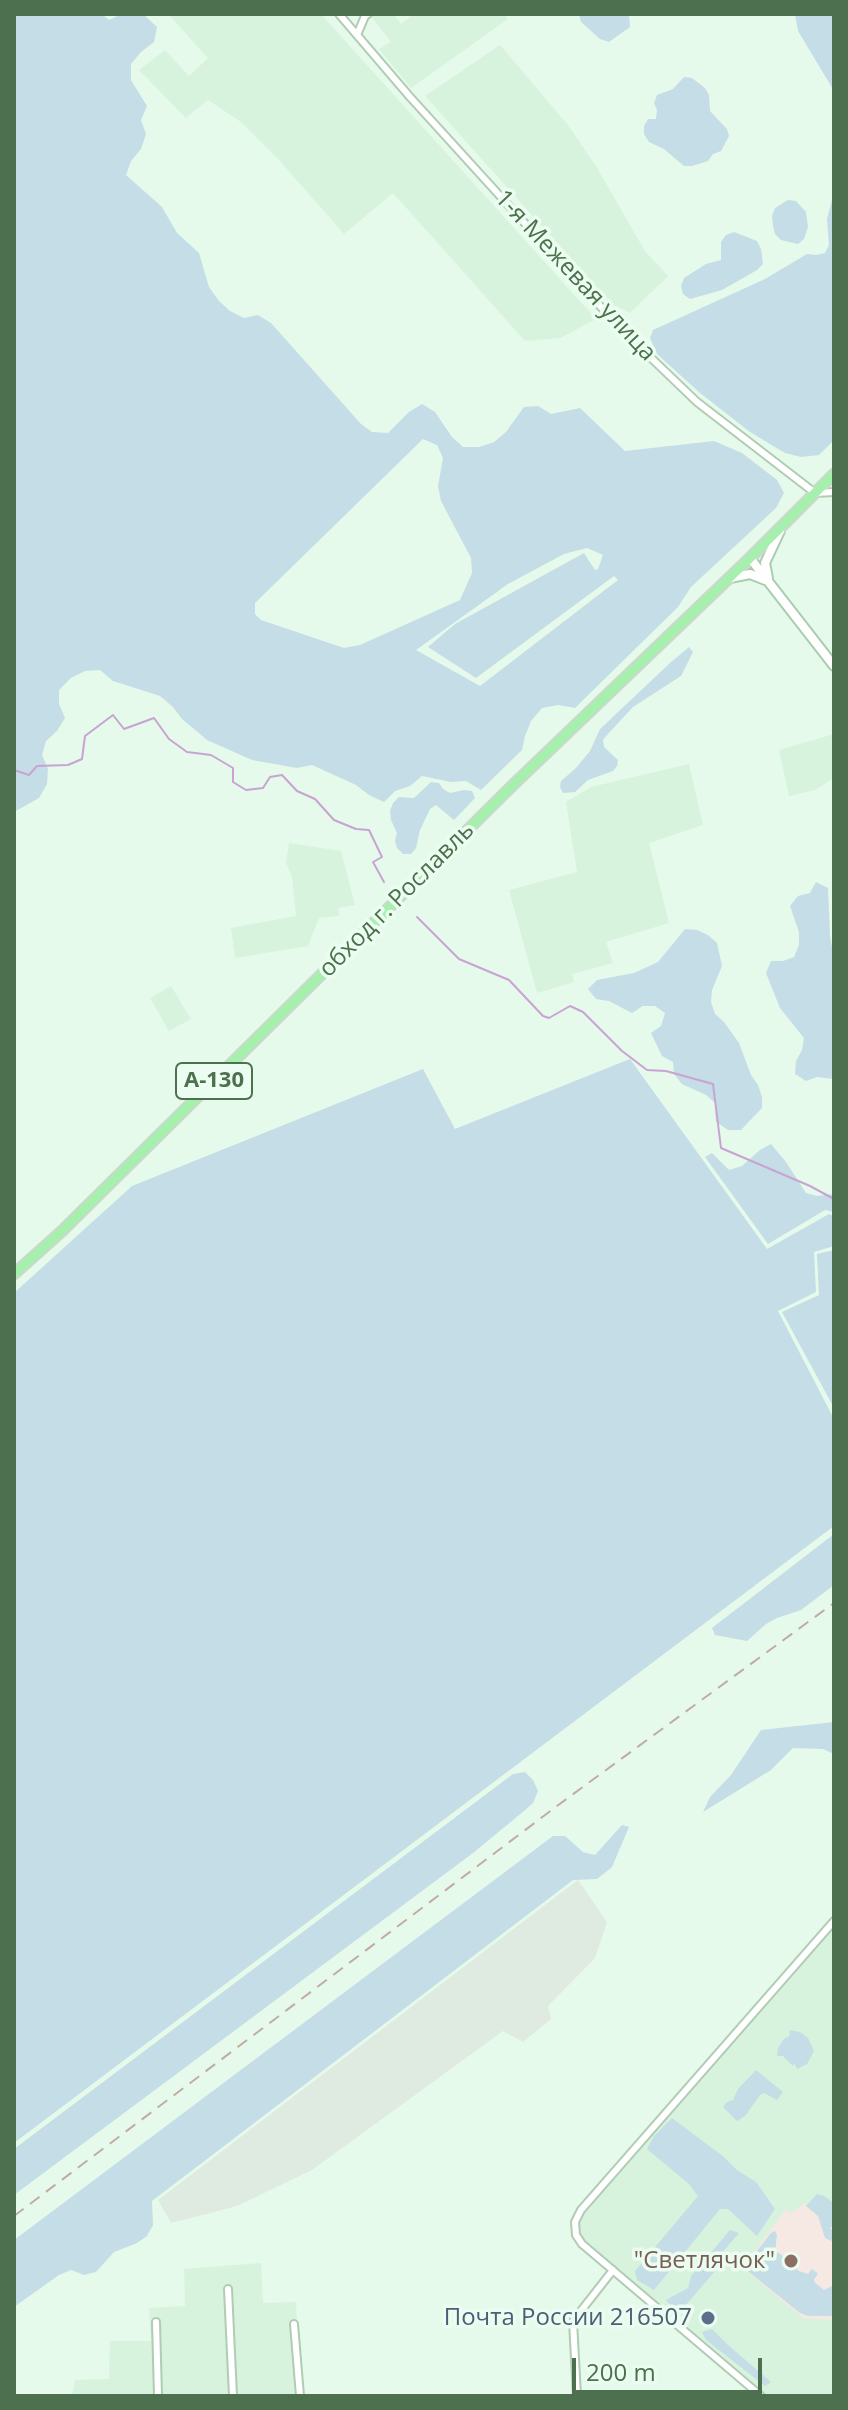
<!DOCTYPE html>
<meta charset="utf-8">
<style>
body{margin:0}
#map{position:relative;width:848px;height:2410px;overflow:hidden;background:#e5faeb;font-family:"Open Sans",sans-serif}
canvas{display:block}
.frame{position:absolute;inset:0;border:16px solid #4d704e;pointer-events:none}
.scale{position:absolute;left:572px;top:2358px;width:190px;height:36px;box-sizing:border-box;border:4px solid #4d704e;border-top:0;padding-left:10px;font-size:24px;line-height:28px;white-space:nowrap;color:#4d704e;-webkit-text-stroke:6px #ebfdf0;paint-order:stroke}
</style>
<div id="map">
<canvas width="848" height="2410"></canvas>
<div class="frame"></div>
<div class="scale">200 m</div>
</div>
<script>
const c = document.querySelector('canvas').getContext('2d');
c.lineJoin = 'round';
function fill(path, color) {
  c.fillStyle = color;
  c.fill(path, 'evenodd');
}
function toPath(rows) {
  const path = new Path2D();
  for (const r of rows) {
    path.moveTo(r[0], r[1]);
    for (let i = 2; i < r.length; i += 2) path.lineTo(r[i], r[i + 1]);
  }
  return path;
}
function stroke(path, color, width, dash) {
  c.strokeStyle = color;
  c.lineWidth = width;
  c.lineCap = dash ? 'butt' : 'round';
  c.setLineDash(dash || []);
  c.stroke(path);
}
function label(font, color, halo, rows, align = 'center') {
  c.font = font + ' "Open Sans",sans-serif';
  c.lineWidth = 7;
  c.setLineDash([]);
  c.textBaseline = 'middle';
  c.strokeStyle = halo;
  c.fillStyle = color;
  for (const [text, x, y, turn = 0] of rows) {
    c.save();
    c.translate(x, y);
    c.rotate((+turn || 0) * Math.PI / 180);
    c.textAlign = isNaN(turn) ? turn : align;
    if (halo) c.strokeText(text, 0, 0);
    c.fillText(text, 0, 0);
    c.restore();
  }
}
const residential = toPath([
 [168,14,321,14,596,319,560,338,525,341,393,193,344,234,279,160,241,122,208,100,186,118,139,70,165,50,189,76,208,58],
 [374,14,394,14,401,24,414,14,504,14,508,19,411,88,379,49,391,42,371,16],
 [500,45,568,125,596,166,645,251,668,276,630,313,612,304,425,96],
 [834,734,834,778,815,790,789,796,779,750],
 [689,764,703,825,649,843,669,923,606,942,613,963,572,974,574,982,537,993,509,890,577,872,566,802,591,787],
 [289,843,341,851,355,905,339,908,339,916,319,918,308,946,235,958,231,928,296,916,292,877,286,863],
 [171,986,191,1019,169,1031,150,998],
 [834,1928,834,2396,769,2396,585,2242,579,2233,579,2222,585,2212],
 [261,2263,263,2303,296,2302,301,2396,72,2396,75,2380,109,2379,110,2341,151,2341,149,2308,185,2306,184,2269]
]);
const industrial = toPath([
 [578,1880,607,1922,595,1958,548,2006,551,2019,523,2042,503,2031,312,2170,237,2206,171,2223,158,2200]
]);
const education = toPath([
 [805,2203,834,2226,834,2320,803,2318,740,2266,744,2261,747,2261,786,2209,792,2213]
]);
const green = toPath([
 [14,14,102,14,109,20,122,14,143,14,157,27,154,42,141,52,131,64,131,80,147,106,141,120,146,134,141,149,131,161,126,175,162,207,177,233,199,253,209,287,219,301,230,311,244,318,258,315,271,323,361,424,372,432,388,433,409,412,422,404,435,412,452,437,463,447,479,447,494,442,506,432,524,407,538,406,551,414,580,408,625,451,714,441,742,453,777,480,784,493,776,508,691,587,678,607,575,708,558,705,542,708,531,721,525,736,522,750,481,790,466,781,451,782,422,776,410,786,395,791,384,802,369,795,356,785,312,765,297,768,252,760,207,740,182,719,173,707,160,696,113,681,100,670,85,671,71,678,59,690,59,704,65,718,57,731,46,741,42,755,48,769,47,784,39,798,14,812],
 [423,439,437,445,443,458,438,486,441,501,471,558,472,573,460,600,360,645,344,648,261,620,255,614,255,603],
 [587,548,603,555,598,569,595,570,584,553,455,624,428,647,476,678,614,576,618,580,480,686,416,650,508,584,564,554],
 [579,14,629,14,630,27,609,42,600,39,581,22],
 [795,14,834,14,834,91,798,31],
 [684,77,692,78,705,88,709,95,710,111,727,129,729,136,721,151,713,154,708,161,692,166,684,166,664,149,649,142,644,134,644,126,648,119,656,119,657,110,654,103,657,95,673,89],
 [834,192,834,440,819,455,801,457,785,453,750,432,700,393,657,354,650,338,653,330,765,279,807,254,816,255,825,253,829,245,827,219],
 [788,200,796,201,806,212,808,227,804,239,798,244,781,240,775,234,773,226,772,216,775,208],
 [734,232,757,241,761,249,763,264,757,270,722,290,690,299,683,294,681,286,684,278,706,264,721,260,721,242,726,235],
 [689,647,693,652,681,676,633,707,607,735,603,740,604,747,618,760,617,766,613,771,588,780,575,792,563,793,560,787,561,781,576,768,590,751,600,729,670,663],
 [431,782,439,783,443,789,450,793,464,790,472,791,475,798,454,820,436,805,430,809,420,830,416,848,411,854,403,854,397,848,395,841,397,833,391,820,390,811,393,803,399,797,414,798],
 [816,882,828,888,830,936,832,947,834,946,834,1079,817,1077,806,1081,795,1074,796,1061,802,1050,804,1038,780,1008,766,973,771,961,783,961,794,957,799,945,799,932,790,906,798,896,810,893],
 [685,929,697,930,708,935,717,943,722,966,712,990,711,1002,715,1014,724,1022,739,1043,751,1075,758,1085,762,1097,762,1108,741,1130,728,1130,716,1122,715,1103,706,1095,682,1084,674,1074,673,1062,662,1056,651,1033,661,1026,665,1013,655,1006,643,1006,632,1013,609,1001,596,999,588,989,597,980,634,973,658,962],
 [630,1059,767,1249,829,1214,834,1216,834,1246,814,1252,816,1292,778,1311,834,1419,834,1526,14,2143,14,1293,132,1186,423,1069,455,1129],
 [771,1144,786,1162,806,1193,817,1196,834,1194,834,1212,825,1210,768,1244,705,1157,712,1153,729,1170,742,1166,760,1150],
 [834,1250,834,1408,782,1312,819,1295,817,1254],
 [834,1534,834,1585,801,1610,777,1618,766,1624,747,1641,715,1635,712,1628],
 [834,1722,834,1754,823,1749,793,1748,771,1770,703,1812,710,1797,731,1775,761,1730],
 [525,1772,533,1780,538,1791,533,1803,524,1811,473,1853,14,2195,14,2149,513,1774],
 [622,1825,629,1827,612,1867,597,1879,573,1880,152,2201,153,2225,147,2236,137,2243,114,2252,96,2272,84,2275,71,2270,59,2275,14,2307,14,2240,553,1836,565,1836,583,1852,595,1855],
 [790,2030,800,2032,808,2038,814,2051,807,2064,797,2069,794,2063,793,2066,783,2056,777,2056,778,2048,784,2039,789,2036],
 [756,2070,783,2092,777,2100,764,2093,760,2095,745,2116,737,2121,723,2107,727,2102,733,2100,738,2089],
 [672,2118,724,2157,737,2170,756,2182,775,2209,757,2236,728,2209,720,2209,654,2290,637,2280,635,2271,698,2196,689,2184,647,2149,654,2136],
 [817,2194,824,2196,834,2203,834,2225,830,2228,834,2233,834,2242,825,2238,818,2216,806,2206],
 [730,2230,739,2233,720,2255,716,2270,678,2314,666,2300,688,2288,691,2276],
 [775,2231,777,2235,775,2251,785,2257,793,2254,795,2257,795,2267,799,2271,808,2274,812,2269,816,2272,818,2274,814,2279,815,2283,824,2290,834,2285,834,2316,808,2316,800,2313,744,2268,745,2264,751,2262,753,2256,771,2233],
 [712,2329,728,2345,771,2382,765,2386,706,2340,702,2332]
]);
const stream = toPath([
 [14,770,29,775,37,766,68,765,82,759,85,736,113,715,124,729,154,718,169,739,187,752,211,755,233,768,233,782,246,790,263,788,270,777,282,775,297,791,315,799,334,820,356,829,369,830,382,857,373,862,384,882],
 [417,917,459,959,509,980,543,1016,549,1018,570,1006,583,1012,622,1051,647,1070,666,1071,713,1084,721,1148,810,1186,834,1199]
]);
const minor = toPath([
 [339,14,410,97,621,329,697,402,815,493,834,492],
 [357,35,365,16,368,14],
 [228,2289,233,2396],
 [156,2322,158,2396],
 [294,2324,300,2396],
 [577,2396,573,2321,613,2270],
 [761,2396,582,2244,576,2235,575,2222,581,2210,834,1921]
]);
const secondary = toPath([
 [750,558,834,666],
 [730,578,750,574,765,580],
 [768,578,765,563,780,531]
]);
const trunk = toPath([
 [14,1274,62,1231,514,784,750,558,834,474]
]);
const rail = toPath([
 [14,2216,561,1803,834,1603]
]);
const markers = [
 [791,2261,8,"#8d6e63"],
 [708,2318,8,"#5c6f8a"]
];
const shields = [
 [214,1081,76]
];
const shieldNames = [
 ["А-130",214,1081]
];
const streetNames = [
 ["1-я Межевая улица",575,276,47],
 ["обход г. Рославль",397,900,-45]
];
const educationNames = [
 ["\"Светлячок\"",775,2261]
];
const serviceNames = [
 ["Почта России 216507",692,2318]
];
fill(residential, '#d7f3dd');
fill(industrial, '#dfeae0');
fill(education, '#f6e8e2');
fill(green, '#c5dde6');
stroke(stream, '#c9a3d2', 2);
stroke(minor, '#b0ccb3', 10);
stroke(secondary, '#abcdaf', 12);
stroke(trunk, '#cdd7cd', 13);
stroke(minor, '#fff', 6);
stroke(secondary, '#fff', 8);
stroke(trunk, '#a6f0ae', 9);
stroke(rail, '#c2aba5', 2, [12, 8]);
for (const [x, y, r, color] of markers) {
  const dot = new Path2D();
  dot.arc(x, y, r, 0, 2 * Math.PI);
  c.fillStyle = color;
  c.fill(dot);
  stroke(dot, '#ebfdf0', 3);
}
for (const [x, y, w] of shields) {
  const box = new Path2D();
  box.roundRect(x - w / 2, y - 18, w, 36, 6);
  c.fillStyle = '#ebfdf0';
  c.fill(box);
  stroke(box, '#4d704e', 2);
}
label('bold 22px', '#4d704e', null, shieldNames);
label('24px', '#4d704e', '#ebfdf0', streetNames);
label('24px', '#785e54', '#ebfdf0', educationNames, 'right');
label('24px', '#4e5e75', '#ebfdf0', serviceNames, 'right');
</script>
